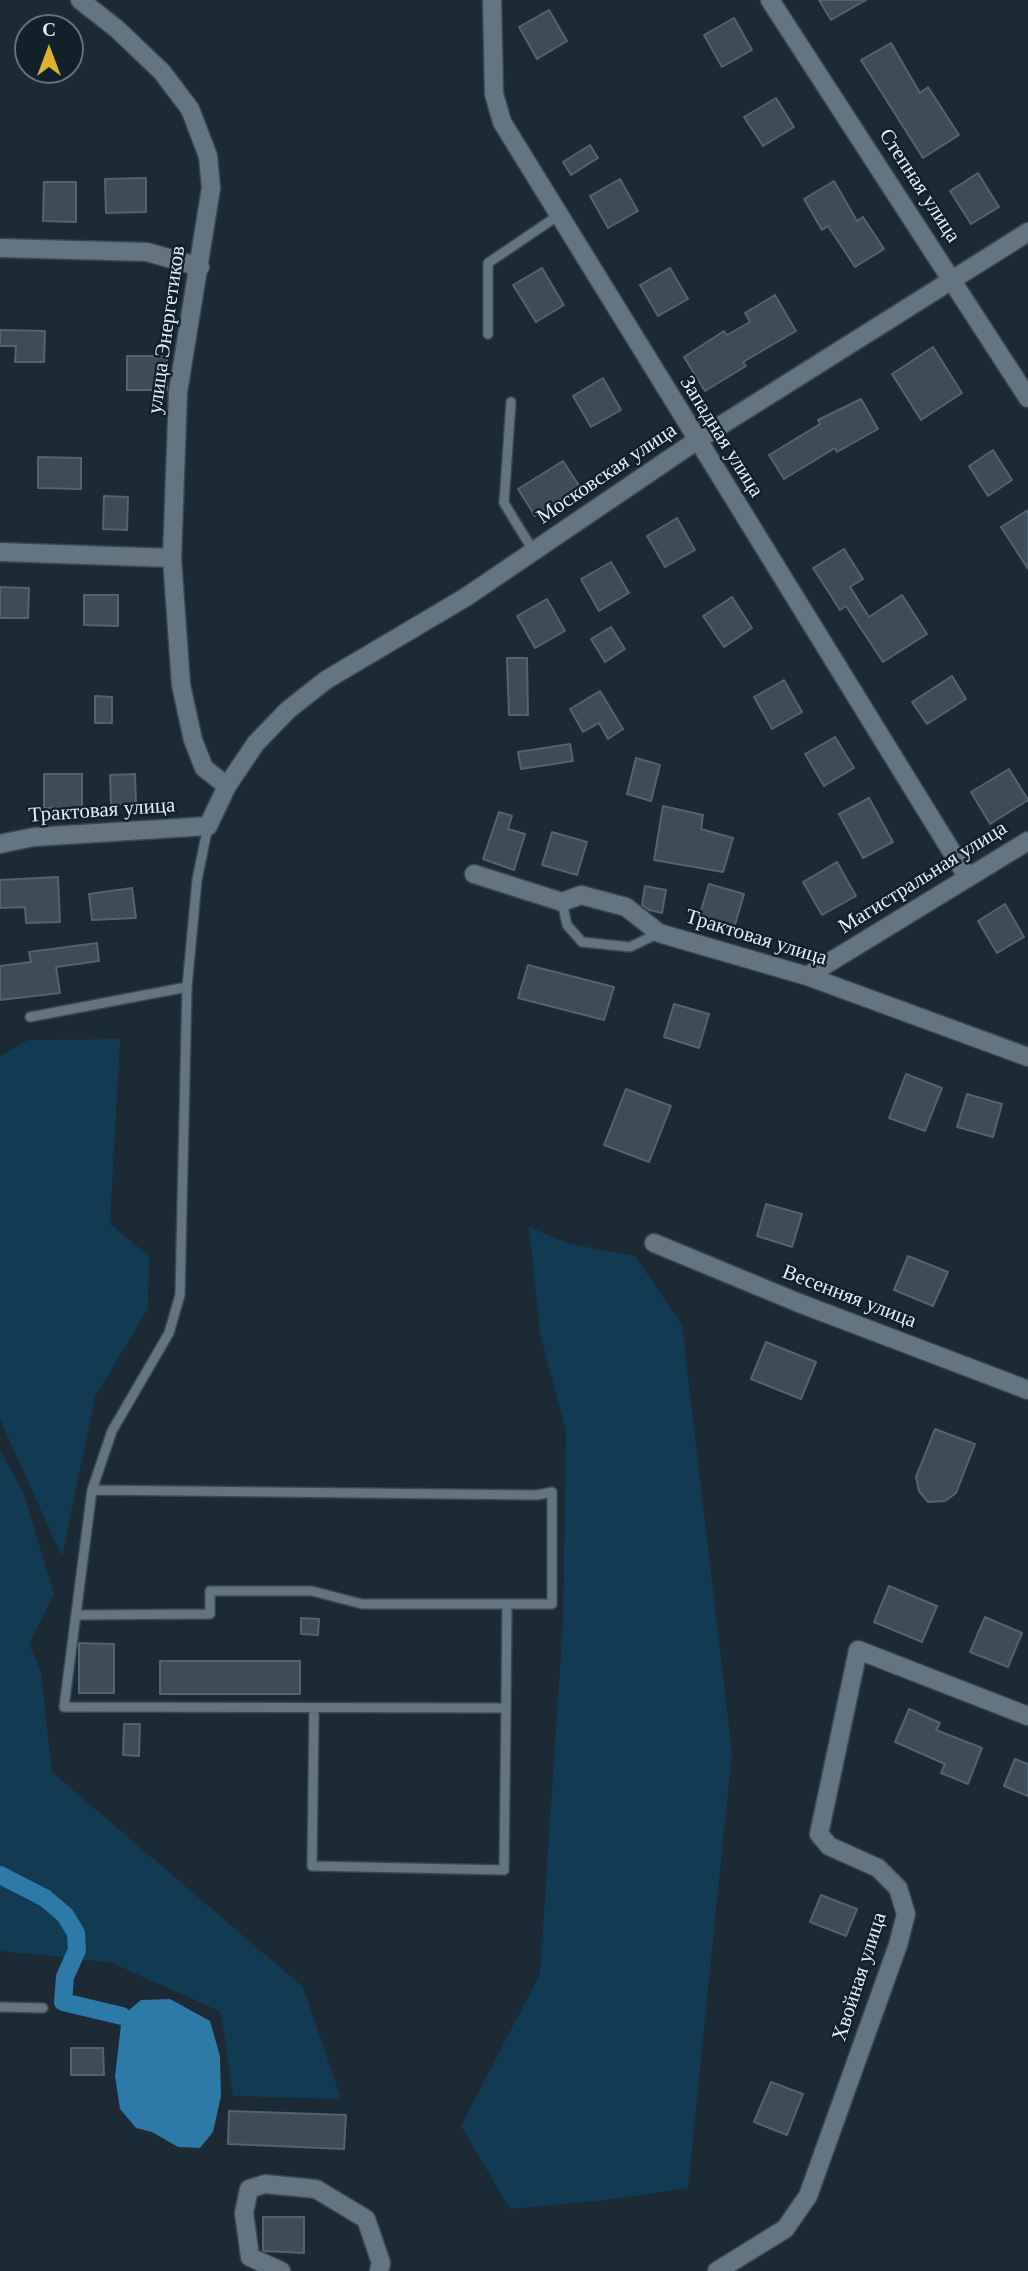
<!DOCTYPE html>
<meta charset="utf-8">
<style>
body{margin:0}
#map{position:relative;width:1028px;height:2271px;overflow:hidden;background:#1b2a34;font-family:Georgia,serif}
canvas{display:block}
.north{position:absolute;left:14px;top:14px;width:70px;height:70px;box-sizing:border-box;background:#12202a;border:2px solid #66727b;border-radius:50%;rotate:0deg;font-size:19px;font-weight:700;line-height:28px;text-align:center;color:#e5eef5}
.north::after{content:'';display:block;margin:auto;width:24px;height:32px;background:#dcb233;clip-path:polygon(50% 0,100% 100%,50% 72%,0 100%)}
</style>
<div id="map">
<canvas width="1028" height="2271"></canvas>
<div class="north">С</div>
</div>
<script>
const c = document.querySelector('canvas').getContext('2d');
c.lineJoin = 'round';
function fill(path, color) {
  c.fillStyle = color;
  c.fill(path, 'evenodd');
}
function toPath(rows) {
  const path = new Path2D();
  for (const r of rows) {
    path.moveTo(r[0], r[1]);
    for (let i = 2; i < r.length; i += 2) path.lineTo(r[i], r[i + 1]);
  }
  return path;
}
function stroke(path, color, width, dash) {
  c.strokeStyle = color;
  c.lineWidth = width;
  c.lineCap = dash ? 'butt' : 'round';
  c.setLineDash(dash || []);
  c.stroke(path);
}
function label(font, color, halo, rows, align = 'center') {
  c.font = font + ' Georgia,serif';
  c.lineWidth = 5;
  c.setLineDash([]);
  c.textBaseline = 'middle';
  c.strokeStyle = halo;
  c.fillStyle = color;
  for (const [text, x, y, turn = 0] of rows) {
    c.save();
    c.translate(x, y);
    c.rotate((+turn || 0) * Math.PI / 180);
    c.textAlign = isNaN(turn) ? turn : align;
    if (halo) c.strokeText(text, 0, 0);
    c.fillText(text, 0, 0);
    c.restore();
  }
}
const green = toPath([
 [120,1039,110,1224,149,1256,148,1309,95,1397,62,1557,0,1419,0,1056,28,1040],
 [529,1227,570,1244,635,1256,682,1325,732,1753,688,2188,606,2200,510,2209,461,2126,540,1974,563,1622,566,1431,540,1333],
 [0,1451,23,1491,54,1594,29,1644,41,1672,52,1772,303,1987,341,2099,233,2096,221,2012,110,1962,0,1951]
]);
const water = toPath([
 [170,1999,210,2021,220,2056,221,2096,213,2132,200,2148,178,2147,152,2132,136,2128,120,2109,115,2076,122,2016,141,2000]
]);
const canal = toPath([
 [0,1875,45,1898,65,1915,76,1933,77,1950,65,1977,63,2002,122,2016]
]);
const building = toPath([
 [819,0,866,0,831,20,819,0],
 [549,10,567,41,537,59,519,27,549,10],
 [734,18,752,50,722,67,704,35,734,18],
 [891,43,920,93,928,87,959,135,923,158,861,60,891,43],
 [776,98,794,127,763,146,744,117,776,98],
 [590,145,598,158,571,175,563,162,590,145],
 [978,173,999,207,971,224,950,191,978,173],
 [146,178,146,212,106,213,105,179,146,178],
 [620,179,638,211,608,228,590,196,620,179],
 [834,181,857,221,863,217,884,249,855,267,828,226,822,230,804,199,834,181],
 [44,182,76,182,76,222,43,221,44,182],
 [542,268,564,305,536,322,513,285,542,268],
 [670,268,688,299,658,316,640,285,670,268],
 [775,295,796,331,743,362,746,366,705,391,684,357,724,331,727,335,750,322,745,313,775,295],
 [0,330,45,331,44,362,15,362,16,346,0,346,0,330],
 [933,347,962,393,921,420,892,374,933,347],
 [127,356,167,356,167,390,127,390,127,356],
 [603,378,621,410,591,427,573,396,603,378],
 [861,399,878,429,837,452,835,448,784,479,769,455,820,424,818,420,861,399],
 [993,450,1012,480,988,496,969,466,993,450],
 [38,457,81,458,81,489,38,488,38,457],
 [563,461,580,487,535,516,518,489,563,461],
 [104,496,128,497,127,530,103,529,104,496],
 [1028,510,1028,569,1001,527,1028,510],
 [677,518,695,550,665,567,647,536,677,518],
 [844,549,863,579,850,587,869,617,902,595,927,634,883,662,846,606,840,610,813,568,844,549],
 [611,562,629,593,599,611,581,579,611,562],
 [0,587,29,588,28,618,0,618,0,587],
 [84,595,118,595,118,626,84,625,84,595],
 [732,597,752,628,724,647,703,616,732,597],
 [547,599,565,631,535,648,517,616,547,599],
 [611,627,625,649,605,662,591,639,611,627],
 [507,658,527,658,528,715,509,715,507,658],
 [952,676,966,699,927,724,912,702,952,676],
 [784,680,802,712,772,729,754,697,784,680],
 [600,691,623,729,608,739,599,723,583,732,570,709,600,691],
 [95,696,112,697,112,723,95,723,95,696],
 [835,737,854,768,824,786,805,754,835,737],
 [570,744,573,761,521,769,518,752,570,744],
 [636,758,660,765,651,801,627,794,636,758],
 [1009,769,1028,800,990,824,971,792,1009,769],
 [44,774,82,774,82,808,44,808,44,774],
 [135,774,136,804,111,804,110,775,135,774],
 [869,798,893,842,863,858,839,814,869,798],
 [663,806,703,815,701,829,733,838,723,872,654,860,663,806],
 [499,812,512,816,508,829,525,834,514,870,483,859,499,812],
 [552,832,587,842,577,875,542,865,552,832],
 [837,862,856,896,822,915,803,882,837,862],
 [58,877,60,922,26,923,25,907,0,908,0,880,58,877],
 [709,884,744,894,734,928,699,917,709,884],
 [645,886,666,890,662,913,649,910,642,905,645,886],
 [132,888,136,918,92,920,89,894,132,888],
 [1005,904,1024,937,997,953,978,921,1005,904],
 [97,943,99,961,56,967,60,993,0,1000,0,966,31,962,29,952,97,943],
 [528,965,614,987,604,1020,518,998,528,965],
 [674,1004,709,1014,699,1048,664,1037,674,1004],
 [906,1074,942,1088,925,1131,889,1118,906,1074],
 [626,1089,671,1106,649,1162,604,1145,626,1089],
 [967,1094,1002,1104,993,1137,957,1127,967,1094],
 [766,1204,802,1214,792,1247,757,1236,766,1204],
 [908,1256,948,1272,933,1306,894,1290,908,1256],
 [766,1342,816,1362,801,1399,751,1379,766,1342],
 [935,1429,975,1444,956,1493,945,1501,928,1502,919,1491,916,1477,935,1429],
 [889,1586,937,1606,922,1642,874,1622,889,1586],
 [985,1617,1022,1633,1008,1667,970,1652,985,1617],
 [301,1618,319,1619,318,1635,301,1634,301,1618],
 [79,1643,114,1644,114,1693,79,1693,79,1643],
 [160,1661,300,1661,300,1694,160,1694,160,1661],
 [909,1709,940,1723,936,1730,982,1748,968,1784,941,1773,945,1764,895,1742,909,1709],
 [124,1724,140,1724,139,1756,123,1755,124,1724],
 [1015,1759,1028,1764,1028,1796,1004,1786,1015,1759],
 [821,1895,857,1909,846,1936,810,1922,821,1895],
 [71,2048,103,2048,104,2075,71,2075,71,2048],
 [771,2082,803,2094,787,2135,754,2122,771,2082],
 [229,2111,346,2115,344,2149,228,2144,229,2111],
 [263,2217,304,2217,304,2253,263,2251,263,2217]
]);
const lane = toPath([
 [488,334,488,263,559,215],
 [511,402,504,503,534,552],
 [562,902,567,925,582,942,630,947,659,933],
 [30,1017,187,987],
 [92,1490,537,1495,552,1492,552,1604,507,1604,506,1708,64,1707,92,1490,112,1431,169,1333,180,1295,187,987,197,880,208,826],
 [76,1615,210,1614,210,1591,312,1591,362,1604,507,1604],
 [314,1709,312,1866,504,1870,506,1708],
 [0,2007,43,2008]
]);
const street = toPath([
 [80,0,117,29,162,72,190,109,208,156,211,188,178,392,172,558,181,685,193,740,204,768,227,786],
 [492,0,494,94,502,122,968,878],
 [770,0,1028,398],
 [0,248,147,252,200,267],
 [0,552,172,558],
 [0,844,34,837,208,826,227,786,256,743,288,710,326,680,466,597,696,441,1028,232],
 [474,874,562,902,581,895,626,907,659,933,807,976,1028,1057],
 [807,976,1028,841],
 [654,1243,799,1303,1028,1390],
 [281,2271,250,2257,244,2213,249,2189,265,2184,316,2189,366,2219,381,2263,379,2271],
 [717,2271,785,2229,808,2196,898,1945,906,1914,898,1888,878,1868,829,1846,819,1834,858,1650,1028,1716]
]);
const streetNames = [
 ["Степная улица",919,186,57],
 ["улица Энергетиков",167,330,-82],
 ["Западная улица",721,437,58],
 ["Московская улица",607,474,-34],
 ["Трактовая улица",102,811,-4],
 ["Магистральная улица",923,878,-32],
 ["Трактовая улица",756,938,17],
 ["Весенняя улица",849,1297,21],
 ["Хвойная улица",860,1977,-72]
];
fill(green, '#133a53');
fill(water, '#2d79a7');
stroke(canal, '#2d79a7', 18);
fill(building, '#3d4c57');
stroke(building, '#53636f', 2);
stroke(lane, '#3b474f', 12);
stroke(street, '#3b474f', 21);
stroke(lane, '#647480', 9);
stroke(street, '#647480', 18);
label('21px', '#e5eef5', '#12202a', streetNames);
</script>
